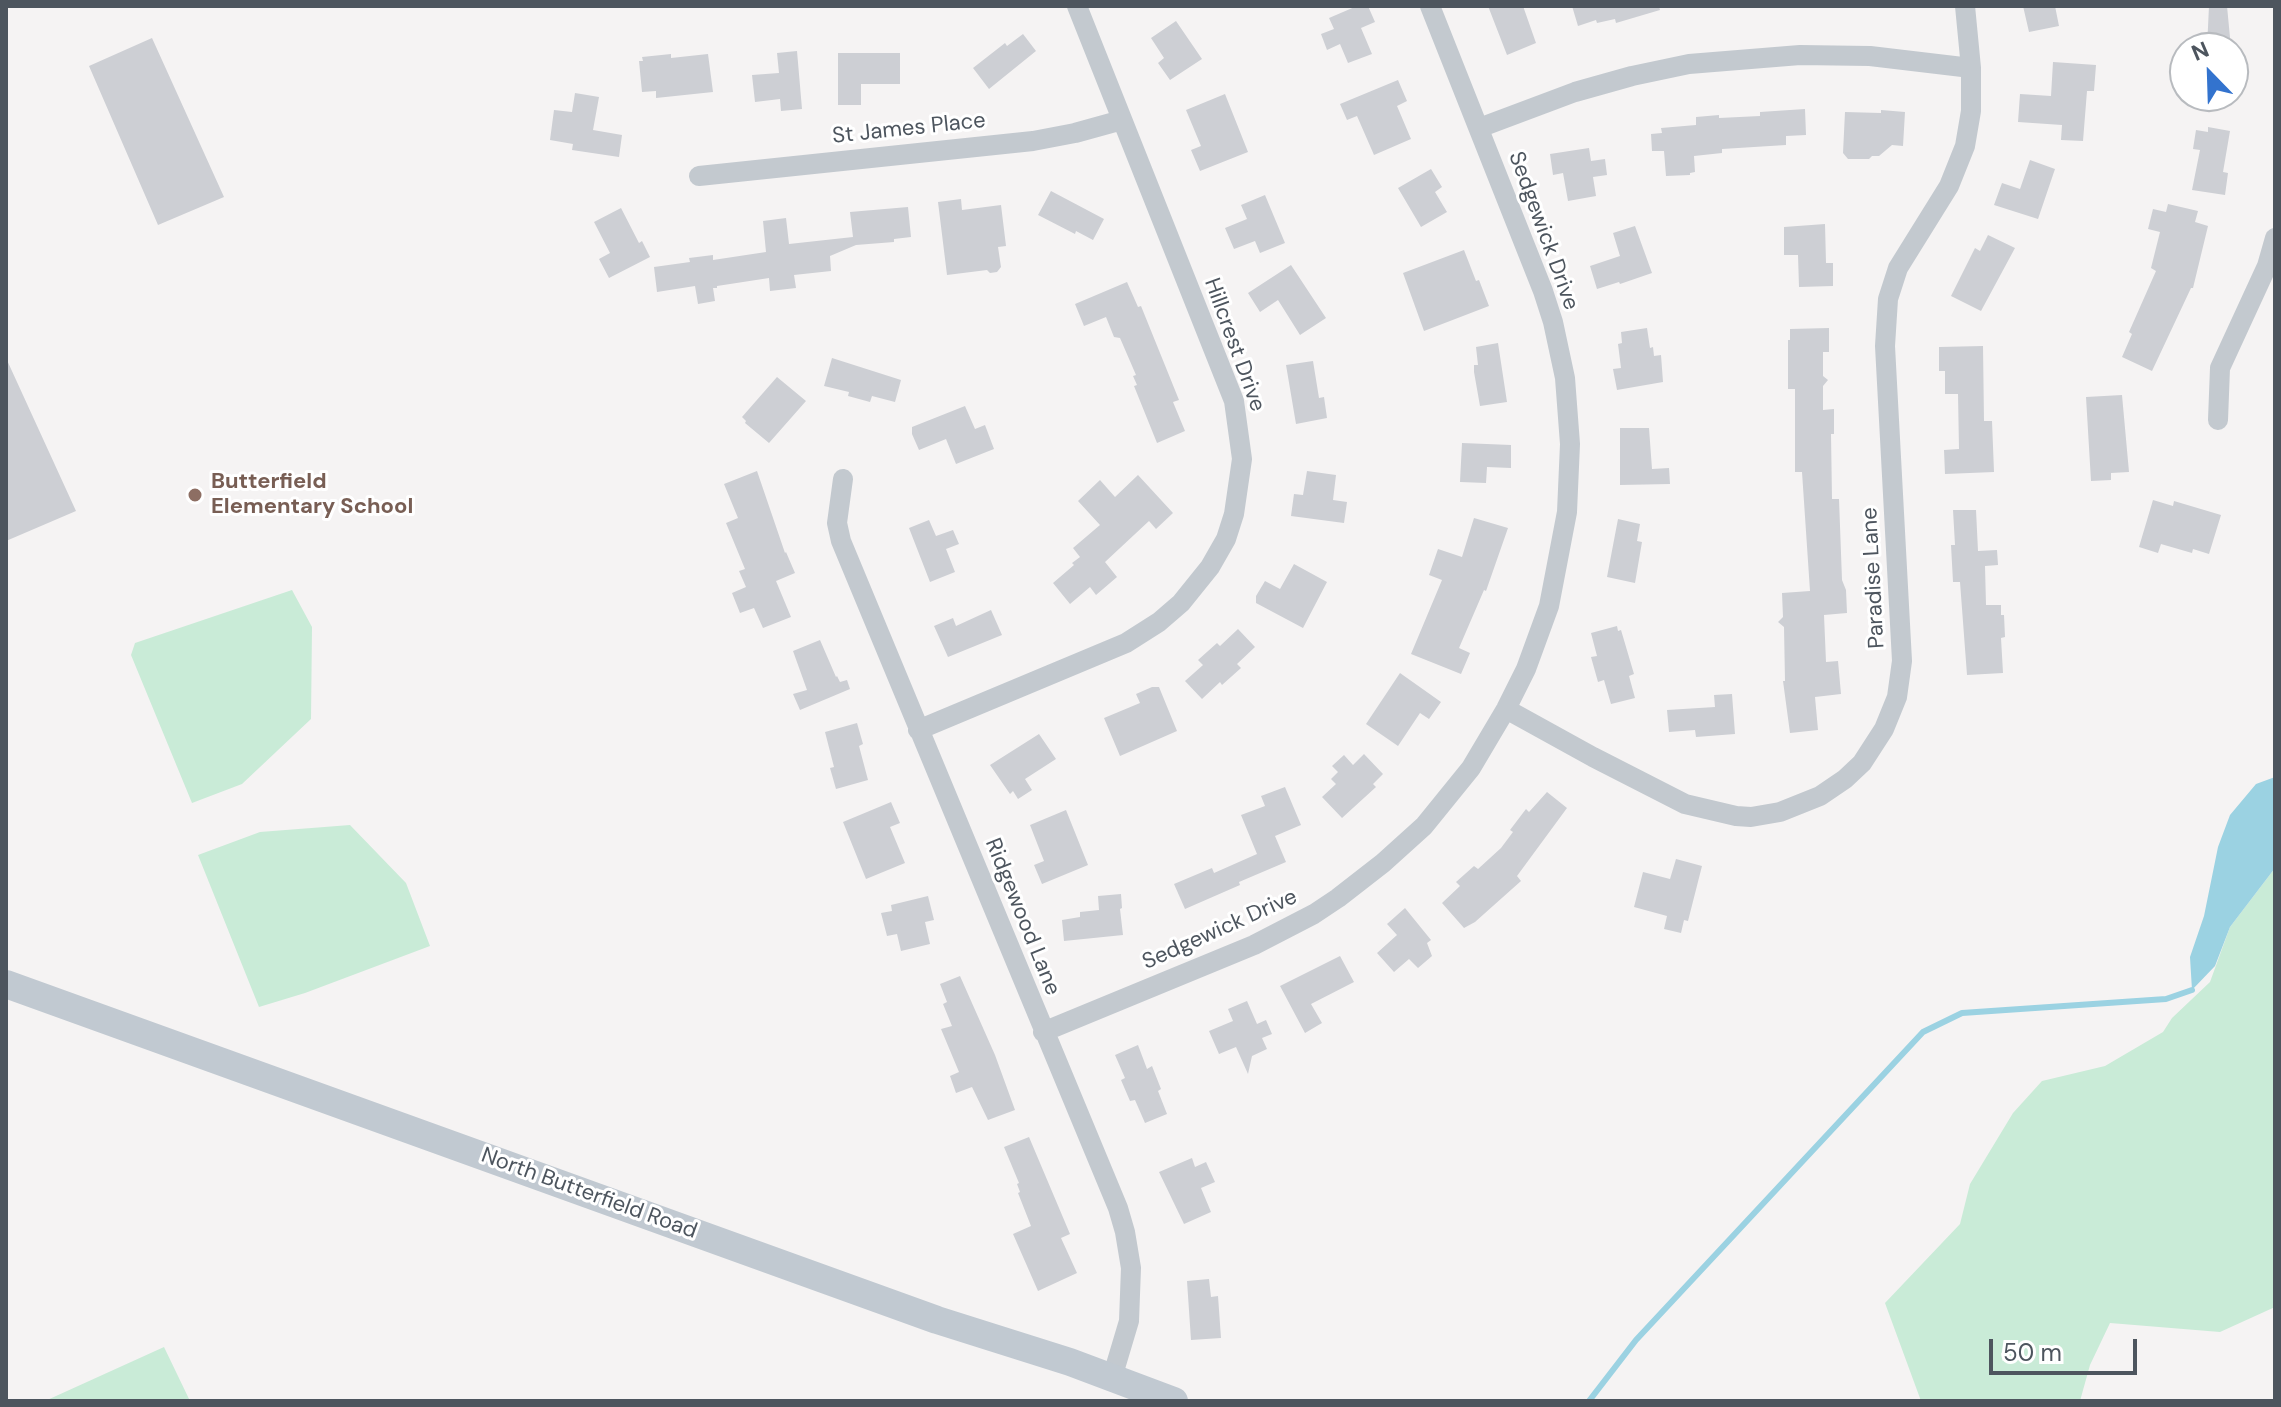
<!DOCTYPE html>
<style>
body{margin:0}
#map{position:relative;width:2281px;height:1407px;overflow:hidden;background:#f5f3f3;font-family:"DM Sans",sans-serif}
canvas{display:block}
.frame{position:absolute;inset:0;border:8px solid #4d555e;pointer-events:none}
.north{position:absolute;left:2169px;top:32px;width:80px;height:80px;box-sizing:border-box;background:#fff;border:2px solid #b8bbbf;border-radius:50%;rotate:337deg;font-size:22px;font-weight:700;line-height:32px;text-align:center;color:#4d555e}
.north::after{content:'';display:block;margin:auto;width:28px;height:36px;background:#3373ce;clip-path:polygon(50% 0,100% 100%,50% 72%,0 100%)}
.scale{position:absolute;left:1989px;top:1339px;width:148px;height:36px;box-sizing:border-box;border:4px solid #4d555e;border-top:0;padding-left:10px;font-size:24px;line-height:28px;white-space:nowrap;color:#4d555e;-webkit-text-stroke:6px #fff;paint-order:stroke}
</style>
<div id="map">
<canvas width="2281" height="1407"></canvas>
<div class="frame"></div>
<div class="north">N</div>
<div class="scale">50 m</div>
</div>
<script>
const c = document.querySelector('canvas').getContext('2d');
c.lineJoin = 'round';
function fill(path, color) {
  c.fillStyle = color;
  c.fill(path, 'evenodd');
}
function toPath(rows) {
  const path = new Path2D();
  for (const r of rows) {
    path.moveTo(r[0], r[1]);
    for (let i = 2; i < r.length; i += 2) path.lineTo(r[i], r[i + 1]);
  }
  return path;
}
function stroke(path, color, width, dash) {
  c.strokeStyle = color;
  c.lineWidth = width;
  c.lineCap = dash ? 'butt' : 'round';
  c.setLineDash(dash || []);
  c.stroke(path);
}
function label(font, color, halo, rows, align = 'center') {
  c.font = font + ' "DM Sans",sans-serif';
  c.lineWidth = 6;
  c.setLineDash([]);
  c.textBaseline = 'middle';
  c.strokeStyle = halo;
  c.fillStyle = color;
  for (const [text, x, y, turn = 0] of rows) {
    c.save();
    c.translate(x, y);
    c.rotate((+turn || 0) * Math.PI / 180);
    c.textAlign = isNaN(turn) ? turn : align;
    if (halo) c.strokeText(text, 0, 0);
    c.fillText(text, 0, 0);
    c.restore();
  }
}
const green = toPath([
 [292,590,312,627,311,719,242,784,192,803,131,655,135,643],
 [350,825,406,883,430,946,305,993,259,1007,198,855,260,832],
 [2275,868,2275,1307,2220,1332,2110,1323,2090,1365,2080,1401,1921,1401,1885,1303,1960,1224,1970,1184,2013,1113,2042,1081,2105,1066,2163,1032,2172,1018,2210,982,2230,927],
 [164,1347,190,1401,45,1401]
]);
const water = toPath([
 [2275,777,2275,868,2230,927,2215,966,2192,990,2190,957,2204,916,2218,847,2230,815,2256,784]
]);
const stream = toPath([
 [1589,1401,1636,1340,1923,1032,1962,1013,2166,999,2192,990]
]);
const building = toPath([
 [1357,6,1368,6,1375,22,1361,28,1372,54,1348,63,1340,44,1327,50,1321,34,1334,29,1329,18],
 [1488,6,1523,6,1536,43,1507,55],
 [1572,6,1659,6,1660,10,1616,23,1615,19,1597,23,1596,20,1578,26],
 [2023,6,2055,6,2059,26,2029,32],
 [2209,6,2227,6,2231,48,2207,48],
 [1176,21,1202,59,1170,80,1158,63,1164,58,1151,38],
 [1023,34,1036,51,989,89,973,68,1005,43,1007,46],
 [152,38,224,197,158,225,89,66],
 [797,51,802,109,781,111,780,99,755,102,752,75,779,73,777,53],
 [838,53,900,53,900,84,861,84,861,105,838,105],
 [671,54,671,58,708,54,713,92,656,98,656,91,642,92,639,61,643,61,642,57],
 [2053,62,2096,65,2094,91,2087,91,2083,141,2061,140,2062,125,2018,122,2020,94,2051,96],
 [1398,80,1407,101,1397,106,1411,139,1374,155,1357,116,1347,120,1340,104],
 [575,93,599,97,593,130,622,135,619,157,572,150,573,144,550,140,554,110,572,112],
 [1225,94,1248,152,1200,171,1191,150,1201,146,1186,110],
 [1805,109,1806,135,1786,136,1786,145,1722,149,1722,153,1694,156,1695,172,1690,173,1690,175,1666,176,1664,151,1652,151,1651,134,1662,133,1661,128,1696,125,1696,117,1719,115,1719,118,1760,116,1760,112],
 [1881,110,1905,112,1903,146,1892,145,1879,156,1872,156,1869,159,1848,159,1843,153,1845,112,1881,113],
 [2208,127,2230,131,2223,172,2228,173,2225,195,2192,190,2200,150,2193,149,2196,130,2208,132],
 [1589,148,1591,161,1605,159,1607,175,1593,177,1596,196,1568,201,1563,173,1553,175,1550,154],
 [2030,160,2055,169,2038,219,1994,205,2002,183,2020,189],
 [1431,169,1442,187,1435,192,1447,212,1421,227,1398,188],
 [1051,191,1104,219,1093,240,1076,231,1075,234,1038,215],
 [1265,195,1285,243,1260,253,1255,241,1234,249,1225,228,1247,219,1241,205],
 [961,199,962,210,1001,205,1006,246,998,247,1001,267,997,272,990,273,987,270,947,275,938,202],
 [2168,204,2198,211,2195,222,2208,226,2193,288,2191,288,2152,371,2122,357,2132,334,2129,332,2156,271,2151,268,2160,232,2148,229,2153,209,2166,212],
 [908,207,911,237,894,239,894,242,856,245,830,256,831,271,794,275,796,288,770,291,769,278,717,286,717,288,713,288,715,301,698,304,695,286,657,292,654,267,690,262,689,258,713,255,713,260,766,252,763,221,786,218,789,244,853,237,850,212],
 [621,208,639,243,642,241,650,257,609,278,599,259,610,253,594,222],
 [1825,224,1826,263,1833,263,1833,286,1799,287,1798,255,1784,255,1784,227],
 [1635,226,1652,273,1620,284,1619,282,1597,289,1590,266,1620,256,1613,233],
 [1988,235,2015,248,1981,311,1951,296,1975,248,1980,251],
 [1464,250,1476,281,1479,280,1489,306,1424,331,1403,273],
 [1291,265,1326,318,1300,335,1278,300,1260,312,1248,293],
 [1127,282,1138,307,1141,306,1179,400,1173,402,1185,431,1157,443,1134,386,1137,385,1133,376,1136,375,1120,338,1114,337,1106,317,1084,326,1075,304],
 [1647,328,1650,348,1653,347,1654,356,1661,355,1663,382,1617,390,1613,369,1621,368,1618,344,1622,343,1621,332],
 [1829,328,1829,352,1823,352,1823,376,1828,380,1823,386,1823,410,1834,409,1834,434,1831,434,1832,499,1839,499,1842,580,1846,590,1847,613,1824,615,1826,662,1838,661,1841,694,1815,697,1818,730,1790,733,1783,681,1785,681,1784,627,1778,622,1783,617,1782,593,1810,591,1802,472,1795,472,1795,389,1788,389,1788,340,1790,340,1790,329],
 [1498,343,1507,402,1480,406,1474,372,1474,365,1478,365,1476,347],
 [1983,346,1984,421,1992,421,1994,472,1945,474,1944,450,1959,449,1958,394,1945,394,1945,371,1939,371,1939,347],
 [6,358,76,511,6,541],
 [832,358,901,380,895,402,872,396,870,402,848,396,849,392,824,386],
 [1313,361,1319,398,1324,397,1327,418,1296,424,1286,365],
 [777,377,806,401,769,443,745,423,746,421,742,417],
 [2122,395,2129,472,2111,473,2111,480,2091,481,2086,397],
 [965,406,975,429,985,425,994,449,956,464,946,439,919,450,912,434,912,427],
 [1620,428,1649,428,1652,469,1669,468,1670,484,1620,485],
 [1462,443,1511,445,1511,468,1487,467,1486,483,1460,482],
 [757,471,785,553,786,552,795,573,776,581,791,617,763,628,754,608,740,613,732,593,746,587,739,571,745,569,726,523,738,518,724,484],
 [1307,471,1336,475,1333,500,1347,502,1344,523,1291,516,1294,494,1303,495],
 [1138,475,1173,513,1156,529,1149,521,1105,562,1117,577,1096,595,1090,587,1070,604,1053,583,1074,565,1072,563,1080,557,1073,548,1100,525,1078,501,1100,480,1115,497],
 [2153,500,2173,506,2174,501,2221,515,2209,554,2193,549,2192,553,2161,544,2158,553,2139,547],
 [1953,510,1976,510,1978,551,1997,550,1998,565,1985,566,1986,605,2001,605,2001,615,2004,615,2005,637,2001,638,2003,673,1967,675,1960,582,1953,582,1951,545,1955,545],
 [1474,518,1508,528,1486,591,1484,590,1459,648,1470,653,1461,674,1411,654,1442,580,1429,575,1438,549,1462,557],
 [1618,519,1640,524,1637,541,1642,542,1635,583,1607,577],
 [929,520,936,536,953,530,959,544,946,549,955,572,930,582,909,528],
 [1294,564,1327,582,1303,628,1256,603,1256,596,1265,581,1280,589],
 [991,610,1002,635,948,657,934,626,953,618,956,626],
 [1617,626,1618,631,1621,630,1634,674,1629,676,1635,698,1611,704,1604,680,1598,682,1591,657,1597,656,1591,633],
 [1238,629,1255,647,1237,664,1241,668,1222,685,1220,682,1202,699,1185,681,1203,665,1198,660,1217,643,1220,646],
 [820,640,836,677,837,676,840,682,847,680,850,689,800,710,793,694,807,690,793,651],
 [1400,673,1441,702,1429,719,1420,713,1398,746,1366,724],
 [1152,687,1159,687,1177,731,1120,756,1104,718,1140,703,1136,694],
 [1732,694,1735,734,1696,737,1695,730,1669,732,1667,710,1715,707,1714,695],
 [857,723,863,744,859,746,868,780,836,789,830,768,834,767,825,732],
 [1039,734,1056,759,1025,779,1032,790,1018,799,1013,791,1010,794,990,765],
 [1364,754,1383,774,1373,784,1376,787,1342,818,1322,797,1336,784,1331,779,1338,772,1332,766,1344,755,1353,765],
 [1285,787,1301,825,1275,836,1286,862,1239,882,1240,885,1185,909,1174,884,1212,868,1214,873,1257,854,1241,815,1265,806,1261,796],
 [1547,792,1567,808,1517,876,1521,881,1475,922,1464,928,1442,903,1460,886,1456,882,1474,866,1478,869,1501,848,1513,832,1510,830,1526,809,1529,812],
 [891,802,900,823,890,827,905,863,866,879,843,822],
 [1066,810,1088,865,1042,884,1034,865,1044,861,1030,825],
 [1676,859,1702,866,1688,921,1684,920,1681,933,1664,929,1667,916,1634,907,1643,872,1670,879],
 [1121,894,1122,908,1120,909,1123,935,1064,941,1062,920,1080,917,1080,912,1099,910,1098,896],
 [928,896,934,920,925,922,930,944,901,951,897,934,887,936,881,913,892,911,891,905],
 [1405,908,1431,940,1427,943,1432,956,1418,968,1409,959,1394,972,1377,953,1397,935,1387,924],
 [1340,956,1354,982,1311,1004,1322,1023,1305,1033,1280,986],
 [960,976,995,1055,1015,1110,988,1120,972,1087,956,1093,950,1076,959,1072,941,1029,952,1026,943,1004,947,1002,940,984],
 [1247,1001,1257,1024,1266,1020,1272,1034,1262,1038,1267,1049,1252,1056,1248,1074,1236,1047,1219,1054,1209,1031,1233,1021,1228,1009],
 [1138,1045,1147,1069,1152,1066,1161,1089,1158,1091,1167,1114,1145,1123,1135,1100,1130,1101,1121,1080,1125,1078,1115,1055],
 [1029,1137,1070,1234,1061,1238,1077,1273,1038,1291,1013,1234,1031,1226,1018,1193,1020,1192,1017,1184,1019,1183,1004,1147],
 [1192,1158,1195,1167,1206,1162,1215,1182,1201,1188,1211,1212,1184,1224,1159,1172],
 [1209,1279,1211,1297,1218,1296,1221,1338,1191,1340,1187,1281]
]);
const street = toPath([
 [1479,128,1575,92,1632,76,1689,64,1800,55,1870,56,1971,68],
 [699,176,1033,141,1075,133,1122,120],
 [2218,420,2220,368,2267,266,2275,238],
 [843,479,837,523,841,541,1118,1208,1125,1232,1131,1268,1129,1321,1112,1378],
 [1506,709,1593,757,1685,804,1736,816,1751,817,1780,812,1820,796,1845,779,1862,763,1884,729,1897,697,1902,661,1885,346,1888,299,1898,268,1949,186,1965,146,1971,111,1971,68,1965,6],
 [918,730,1126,643,1159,622,1181,603,1210,567,1226,539,1234,514,1242,459,1234,401,1077,6],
 [1043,1032,1254,945,1314,914,1338,898,1383,863,1424,826,1471,768,1506,709,1526,669,1549,606,1567,512,1570,444,1565,378,1553,322,1543,291,1430,6]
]);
const secondary = toPath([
 [6,984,937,1320,1070,1362,1174,1401]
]);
const markers = [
 [195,495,8,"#8d6e63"]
];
const streetNames = [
 ["St James Place",909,129,-6],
 ["Sedgewick Drive",1543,231,70],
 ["Hillcrest Drive",1234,345,70],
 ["Paradise Lane",1874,578,-93],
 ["Ridgewood Lane",1022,917,68],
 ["Sedgewick Drive",1220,930,-24],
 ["North Butterfield Road",589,1194,20]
];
const educationNames = [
 ["Butterfield",211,482],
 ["Elementary School",211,507]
];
fill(green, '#c9ebd7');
fill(water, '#9bd2e2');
stroke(stream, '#9bd2e2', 6);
fill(building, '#cdcfd4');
stroke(street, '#c3c9cf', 20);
stroke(secondary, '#c1c9d1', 28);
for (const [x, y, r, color] of markers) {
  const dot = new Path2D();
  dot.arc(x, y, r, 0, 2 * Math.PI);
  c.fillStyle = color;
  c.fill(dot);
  stroke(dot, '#fff', 3);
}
label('22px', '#4d555e', '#fff', streetNames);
label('bold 22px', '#785e54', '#fff', educationNames, 'left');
</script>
